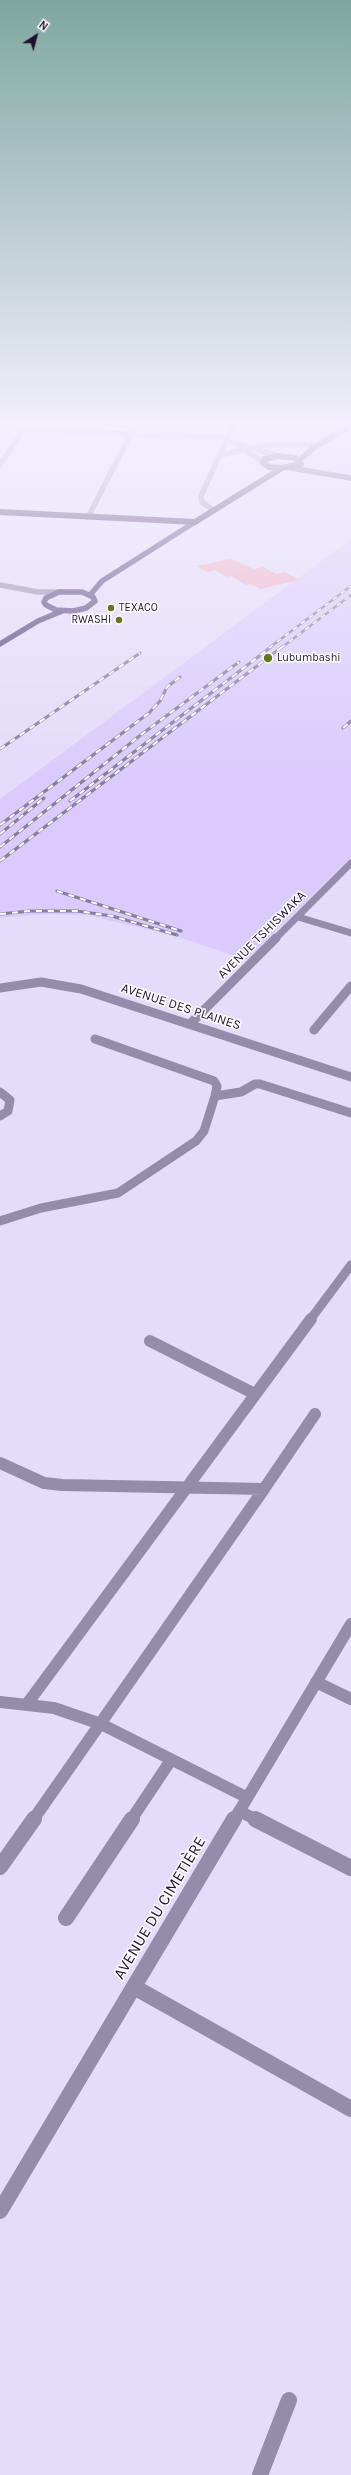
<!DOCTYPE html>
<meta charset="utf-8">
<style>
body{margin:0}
#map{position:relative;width:351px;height:2475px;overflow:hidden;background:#e4dcfa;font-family:Karla,sans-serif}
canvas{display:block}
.north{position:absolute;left:16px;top:16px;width:40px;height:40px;-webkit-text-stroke:3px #fff;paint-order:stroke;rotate:36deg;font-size:11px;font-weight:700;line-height:16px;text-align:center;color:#1c122d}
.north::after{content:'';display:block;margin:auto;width:14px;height:18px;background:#1c122d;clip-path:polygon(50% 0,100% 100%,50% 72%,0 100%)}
</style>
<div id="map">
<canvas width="351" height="2475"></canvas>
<div class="north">N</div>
</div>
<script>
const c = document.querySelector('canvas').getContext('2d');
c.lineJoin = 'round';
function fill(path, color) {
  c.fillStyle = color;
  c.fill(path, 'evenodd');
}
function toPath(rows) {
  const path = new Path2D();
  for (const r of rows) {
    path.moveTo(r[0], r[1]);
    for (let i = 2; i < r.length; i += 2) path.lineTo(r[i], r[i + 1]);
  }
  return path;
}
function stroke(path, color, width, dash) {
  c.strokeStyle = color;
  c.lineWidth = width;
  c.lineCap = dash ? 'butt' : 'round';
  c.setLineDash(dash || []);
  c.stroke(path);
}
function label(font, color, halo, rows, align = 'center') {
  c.font = font + ' Karla,sans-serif';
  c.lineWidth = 3;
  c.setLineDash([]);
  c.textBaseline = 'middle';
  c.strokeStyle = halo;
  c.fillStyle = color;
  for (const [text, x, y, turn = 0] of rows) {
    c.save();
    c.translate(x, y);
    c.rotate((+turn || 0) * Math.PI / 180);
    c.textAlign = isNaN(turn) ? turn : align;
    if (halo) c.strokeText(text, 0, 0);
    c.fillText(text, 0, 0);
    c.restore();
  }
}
const built = toPath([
 [351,429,351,476,293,465],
 [351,539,351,857,247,960,175,936,87,915,49,914,0,918,0,799]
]);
const green = toPath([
 [230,559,254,569,263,567,276,574,285,572,300,580,261,589,250,584,246,585,231,576,227,577,215,570,207,572,197,566]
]);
const minorFar4 = toPath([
 [0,428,227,438],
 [336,435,338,426],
 [226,440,278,456],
 [240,447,262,461],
 [220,455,266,445,318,445],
 [0,465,26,426],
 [213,510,202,502,201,496,233,426],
 [88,517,135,426],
 [0,585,38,592,59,592]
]);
const minorFar3 = toPath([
 [298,917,351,933],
 [275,939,351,863]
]);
const minorFar2 = toPath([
 [0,988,41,982,81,989,351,1077],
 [190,1024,276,938],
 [314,1030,351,986],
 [0,1092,10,1100,8,1111,0,1116],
 [215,1096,241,1092,255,1084,260,1084,351,1113],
 [0,1221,41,1208,118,1193,196,1141,204,1131,215,1096,217,1086,214,1081,95,1039],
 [310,1320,351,1265]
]);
const minorFar1 = toPath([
 [150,1341,255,1394],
 [0,1463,44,1483,62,1485,264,1489,315,1414],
 [316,1682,351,1699],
 [0,1702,54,1708,101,1724,246,1797],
 [27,1704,311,1319],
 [239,1811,257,1820],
 [33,1820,264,1489],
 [131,1820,171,1760],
 [234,1820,351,1624]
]);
const minor = toPath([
 [255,1819,351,1868],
 [0,1867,34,1819],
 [66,1918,132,1819],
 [134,1987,351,2109],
 [0,2211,234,1819],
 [260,2475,289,2400]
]);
const major = toPath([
 [291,468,351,478],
 [59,592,82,592,93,597,95,601,86,608,73,611,56,610,46,605,44,602,46,598,59,592],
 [90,595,102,581,195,522],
 [0,644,38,621,62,611]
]);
const highway = toPath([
 [278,456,296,458,301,464,282,468,269,467,263,463,265,459,278,456],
 [299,460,316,446,350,426],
 [0,512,195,522,282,468]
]);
const railFar1 = toPath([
 [269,648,351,586],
 [281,648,351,595]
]);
const rail = toPath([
 [343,728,351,721],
 [0,749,140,653],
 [70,801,271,647],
 [0,825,149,713,160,701,167,687,180,677],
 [0,834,44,798],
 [0,847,142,734,239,662],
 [0,861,282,647],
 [57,891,181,931],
 [0,914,30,911,77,911,112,916,177,935]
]);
const markers = [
 [111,608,4,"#667522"],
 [119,620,4,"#667522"],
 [268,658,5,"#667522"]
];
const farPoinames = [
 ["TEXACO",119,608],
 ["RWASHI",111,620,"right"],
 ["Lubumbashi",277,658]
];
const streetNames = [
 ["AVENUE TSHISWAKA",262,935,-45],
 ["AVENUE DES PLAINES",181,1007,18]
];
const nearStreetnames = [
 ["AVENUE DU CIMETIÈRE",160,1908,-59]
];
fill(built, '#dacbfc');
fill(green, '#f1aec2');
stroke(minorFar4, '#958cab', 5.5);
stroke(minorFar3, '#958cab', 7);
stroke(minorFar2, '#958cab', 9);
stroke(minorFar1, '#958cab', 12);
stroke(minor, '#958cab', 16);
stroke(major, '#58457b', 5.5);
stroke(highway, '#432b69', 6);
stroke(railFar1, '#877e9b', 2.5);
stroke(rail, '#877e9b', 3);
stroke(railFar1, '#fff', 1.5, [5]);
stroke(rail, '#fff', 2, [6]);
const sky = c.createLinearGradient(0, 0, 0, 772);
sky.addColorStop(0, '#7fa79f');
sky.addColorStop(0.55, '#f3effd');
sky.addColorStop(1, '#f3effd00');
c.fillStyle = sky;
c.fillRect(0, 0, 351, 772);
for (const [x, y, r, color] of markers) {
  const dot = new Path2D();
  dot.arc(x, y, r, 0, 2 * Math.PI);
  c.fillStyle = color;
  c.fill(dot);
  stroke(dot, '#fff', 1.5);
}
label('11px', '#1c122d', '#fff', farPoinames, 'left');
label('13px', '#1c122d', '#fff', streetNames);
label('16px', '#1c122d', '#fff', nearStreetnames);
</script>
